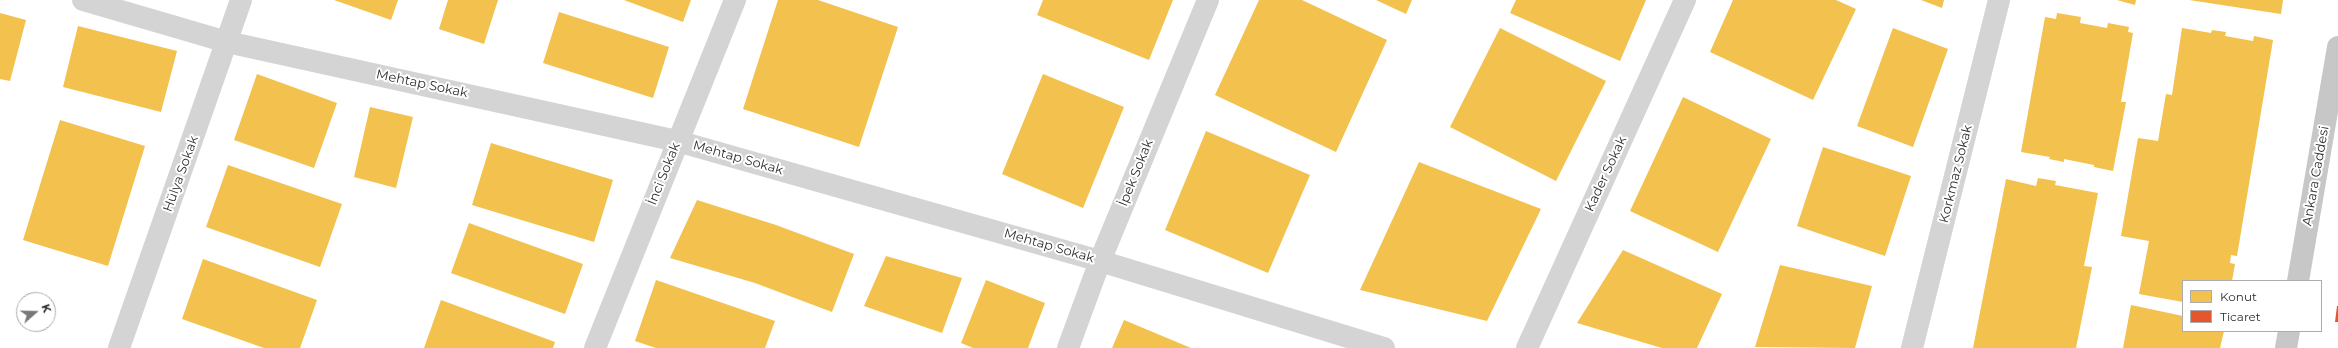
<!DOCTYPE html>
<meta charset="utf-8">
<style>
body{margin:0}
#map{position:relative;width:2338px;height:348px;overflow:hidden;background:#fff;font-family:Montserrat,sans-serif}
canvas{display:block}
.legend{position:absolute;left:2182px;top:280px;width:140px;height:52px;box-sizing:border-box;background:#fff;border:1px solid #acacac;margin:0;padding:5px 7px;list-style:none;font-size:12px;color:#2f2f2f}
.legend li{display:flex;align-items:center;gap:8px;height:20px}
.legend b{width:20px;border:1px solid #acacac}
.north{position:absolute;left:16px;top:292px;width:40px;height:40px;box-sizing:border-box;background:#fff;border:1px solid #acacac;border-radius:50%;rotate:70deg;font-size:11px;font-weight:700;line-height:16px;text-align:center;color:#2f2f2f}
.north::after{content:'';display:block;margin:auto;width:14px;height:18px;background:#787878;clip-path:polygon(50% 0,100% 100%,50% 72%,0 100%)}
</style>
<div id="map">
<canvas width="2338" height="348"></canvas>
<ul class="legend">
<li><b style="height:11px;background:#f2c14e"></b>Konut</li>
<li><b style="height:11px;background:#e4572e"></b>Ticaret</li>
</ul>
<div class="north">K</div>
</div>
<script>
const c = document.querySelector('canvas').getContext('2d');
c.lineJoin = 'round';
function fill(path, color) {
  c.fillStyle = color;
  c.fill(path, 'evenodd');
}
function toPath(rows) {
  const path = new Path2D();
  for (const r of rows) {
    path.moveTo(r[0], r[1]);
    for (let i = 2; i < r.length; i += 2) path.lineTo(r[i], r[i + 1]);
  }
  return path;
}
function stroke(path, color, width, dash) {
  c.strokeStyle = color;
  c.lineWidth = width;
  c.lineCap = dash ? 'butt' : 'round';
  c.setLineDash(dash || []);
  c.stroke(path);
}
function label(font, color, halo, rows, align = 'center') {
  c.font = font + ' Montserrat,sans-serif';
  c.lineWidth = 4;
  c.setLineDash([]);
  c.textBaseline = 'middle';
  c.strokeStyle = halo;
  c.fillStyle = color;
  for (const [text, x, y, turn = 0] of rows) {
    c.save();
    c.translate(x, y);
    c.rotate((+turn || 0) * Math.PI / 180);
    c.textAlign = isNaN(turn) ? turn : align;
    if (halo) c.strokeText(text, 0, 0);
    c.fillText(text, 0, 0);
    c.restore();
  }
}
const homes = toPath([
 [334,0,398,0,391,20],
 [448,0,498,0,484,44,439,29],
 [624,0,691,0,683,22],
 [778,0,818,0,898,27,859,147,743,109],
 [1043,0,1173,0,1149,60,1037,15],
 [1259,0,1302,0,1387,40,1336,152,1215,95],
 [1376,0,1412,0,1406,14],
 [1516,0,1646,0,1620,61,1510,13],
 [1733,0,1836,0,1856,9,1813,100,1710,52],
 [1921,0,1944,0,1942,8],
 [2117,0,2136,0,2135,5],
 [2189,0,2283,0,2281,14],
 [559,12,669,47,653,98,543,63],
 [0,13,26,20,10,81,0,79],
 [2057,13,2081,17,2080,23,2107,28,2108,23,2129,27,2128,32,2133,33,2121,102,2126,102,2113,171,2094,167,2094,165,2064,159,2064,162,2049,159,2050,157,2021,152,2045,17,2056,19],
 [78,26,177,51,161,112,63,87],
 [1500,28,1606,81,1556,181,1450,127],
 [1893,28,1948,49,1913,147,1857,126],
 [2182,28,2211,33,2212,30,2226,32,2225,36,2253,41,2254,36,2273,40,2237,256,2231,255,2230,263,2235,264,2232,281,2183,281,2183,302,2139,294,2149,241,2121,236,2138,138,2158,141,2166,94,2172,95],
 [257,74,337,103,314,168,234,140],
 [1043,74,1124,107,1083,208,1002,174],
 [1683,97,1771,139,1718,252,1630,211],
 [370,107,413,117,396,188,354,177],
 [60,120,145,146,108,266,23,240],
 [1206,131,1310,175,1268,273,1165,230],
 [491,143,613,180,594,242,472,205],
 [1823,147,1911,176,1885,256,1797,226],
 [1419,162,1541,209,1487,321,1360,290],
 [228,165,342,204,320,267,206,227],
 [2038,178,2056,181,2055,185,2098,193,2084,266,2092,267,2076,348,1973,348,2006,179,2036,186],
 [697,200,776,225,854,254,832,312,755,283,670,258],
 [469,223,583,264,565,314,451,273],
 [1623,250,1722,294,1697,348,1662,348,1577,323],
 [886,256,962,278,942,333,864,306],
 [203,259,317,300,300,348,264,348,182,319],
 [1780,265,1872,286,1855,348,1755,347],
 [656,280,775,321,765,348,656,348,635,341],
 [986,280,1045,303,1028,348,973,348,961,343],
 [441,300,555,342,553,348,424,348],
 [2131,305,2183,316,2183,331,2224,331,2220,348,2123,348],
 [1124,320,1191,348,1112,348]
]);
const shops = toPath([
 [2337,306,2338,306,2338,322,2335,322]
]);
const minor = toPath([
 [83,0,227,42,677,141,1100,261,1384,348],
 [119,348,241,0],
 [595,348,735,0],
 [1068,348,1100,261,1208,0],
 [1527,348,1685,0],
 [1912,348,1999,0]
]);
const major = toPath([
 [2298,281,2338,47],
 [2286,348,2289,331]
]);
const streetNames = [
 ["Mehtap Sokak",422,84,12],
 ["Mehtap Sokak",738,158,16],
 ["İpek Sokak",1136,173,-68],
 ["Hülya Sokak",181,174,-70],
 ["İnci Sokak",664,174,-68],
 ["Kader Sokak",1606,174,-65],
 ["Korkmaz Sokak",1956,174,-76],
 ["Ankara Caddesi",2316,176,-80],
 ["Mehtap Sokak",1049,246,16]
];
fill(homes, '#f2c14e');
fill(shops, '#e4572e');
stroke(minor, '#d4d4d4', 22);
stroke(major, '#c7c7c7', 22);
label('13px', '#2f2f2f', '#fff', streetNames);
</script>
